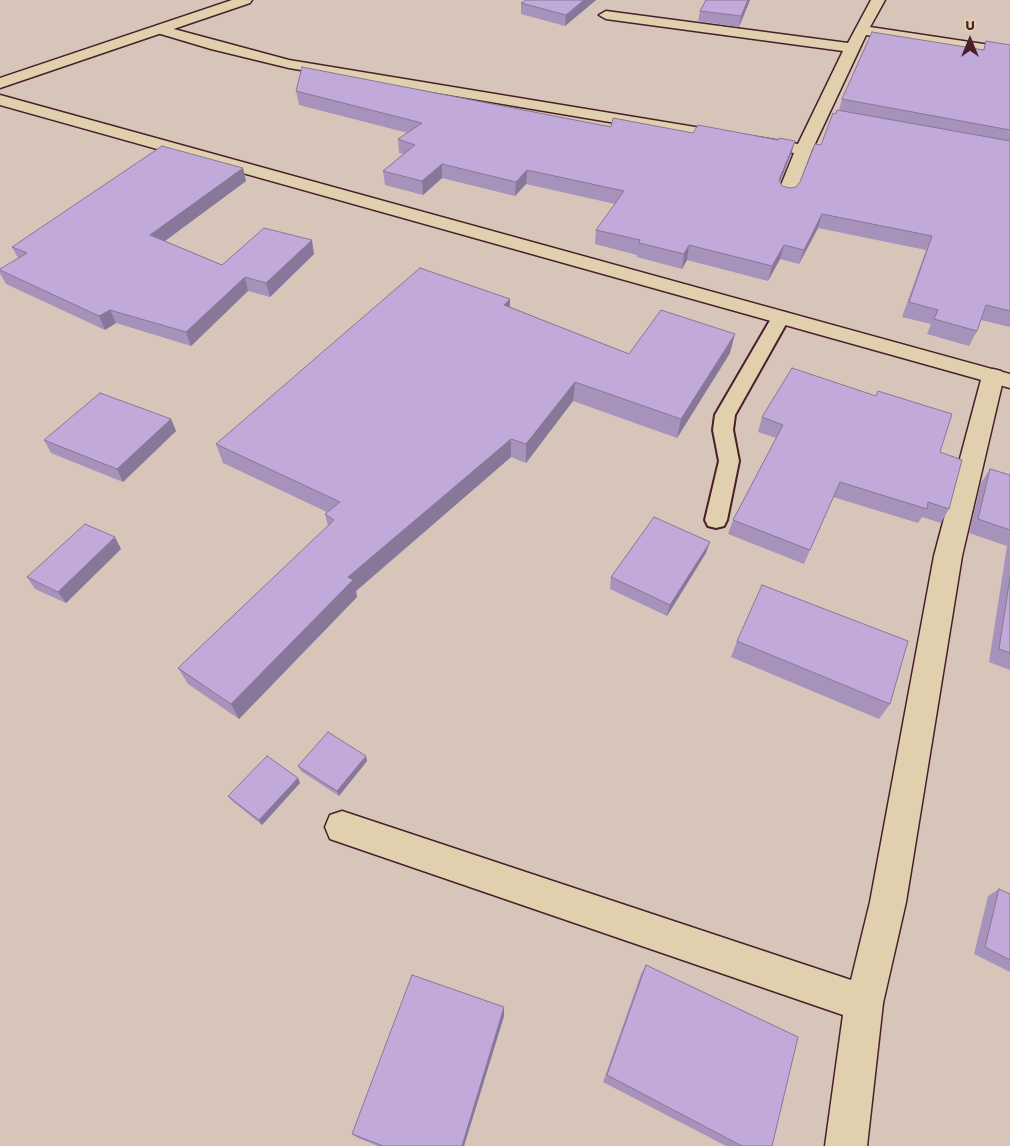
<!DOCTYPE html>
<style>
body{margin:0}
#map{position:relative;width:1010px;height:1146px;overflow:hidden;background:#d7c5ba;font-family:"Shantell Sans",sans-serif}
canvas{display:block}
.north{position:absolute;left:945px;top:15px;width:50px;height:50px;-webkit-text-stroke:4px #e1d0ad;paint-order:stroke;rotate:0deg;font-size:14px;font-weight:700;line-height:20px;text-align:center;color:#4a1f2b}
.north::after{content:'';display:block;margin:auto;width:18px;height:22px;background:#4a1f2b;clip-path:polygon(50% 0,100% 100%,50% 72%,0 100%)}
</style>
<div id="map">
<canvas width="1010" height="1146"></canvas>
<div class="north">U</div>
</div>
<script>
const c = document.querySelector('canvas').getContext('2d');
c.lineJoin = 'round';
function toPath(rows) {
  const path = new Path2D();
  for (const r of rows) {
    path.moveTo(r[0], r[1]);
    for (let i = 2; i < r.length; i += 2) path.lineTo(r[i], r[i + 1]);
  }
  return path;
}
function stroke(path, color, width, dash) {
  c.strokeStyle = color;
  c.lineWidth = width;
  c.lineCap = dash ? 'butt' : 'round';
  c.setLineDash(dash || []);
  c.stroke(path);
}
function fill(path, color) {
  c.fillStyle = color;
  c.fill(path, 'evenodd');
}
const lane = toPath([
 [781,312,787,313,790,317,735,415,733,430,739,461,727,520,724,526,716,528,708,526,705,520,719,461,713,430,715,415,772,317,775,313,781,312]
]);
const street = toPath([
 [871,0,885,0,870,27,1010,48,1010,56,866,35,812,150,795,195,792,199,786,200,780,199,777,195,794,153,289,68,211,49,154,32,152,29,159,25,289,60,798,144,843,51,606,19,599,15,606,11,848,43,871,0],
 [993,369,1001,371,1004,376,962,556,906,902,883,1003,867,1146,825,1146,843,1015,330,839,325,827,330,815,342,811,851,980,870,902,934,556,982,376,985,371,993,369]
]);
const secondary = toPath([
 [232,0,252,0,250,3,0,88,0,78,232,0],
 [0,95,1010,374,1010,388,0,105,0,95]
]);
const wall = toPath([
 [596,0,565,26,521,14,521,3],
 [706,0,750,0,739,27,698,21,700,11],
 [986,41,1010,45,1010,327,981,320,977,331,969,346,927,334,931,324,902,317,926,250,818,228,799,264,780,259,768,281,687,260,682,269,637,257,637,255,595,244,596,230,615,204,526,184,515,196,442,178,423,195,385,185,383,171,403,154,399,153,398,139,408,133,299,105,296,91,611,127,693,133,778,140,795,141,791,154,780,182,782,186,790,188,796,187,800,182,821,145,836,114,839,110,842,99,983,50],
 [243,168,246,181,165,241,222,265,314,254,270,297,248,291,191,346,116,323,105,330,6,284,0,273,0,270,18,258,12,247],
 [510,307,629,354,730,353,677,438,573,401,526,463,511,457,356,591,357,597,239,719,188,684,178,668,328,526,325,514,327,512,223,463,216,444],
 [762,417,940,452,949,509,941,523,922,517,918,523,833,497,804,564,728,534,733,520,776,438,758,432],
 [171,419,176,431,123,482,51,453,44,440],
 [990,469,1010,475,1010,670,989,662,1007,546,969,533,981,483],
 [121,549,66,603,35,589,27,577],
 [706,553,667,616,610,589,611,577],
 [737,641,890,704,879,719,731,657],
 [367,761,339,796,301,771,298,766],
 [298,778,300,783,262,825,231,800,228,796],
 [999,889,1010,894,1010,972,974,954,988,896],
 [646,965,772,1146,726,1146,603,1082,641,974],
 [504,1016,464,1146,378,1146,358,1138,352,1134]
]);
const shadedWall = toPath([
 [584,0,596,0,565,26,566,15],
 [748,0,750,0,739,27,741,16],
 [795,141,791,154,775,194,779,180],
 [442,164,442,178,423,195,422,181],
 [243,168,246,181,154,249,150,235],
 [527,170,526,184,515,196,516,182],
 [822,214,818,228,799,264,804,250],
 [312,240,314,254,270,297,266,283],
 [689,245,687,260,682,269,684,254],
 [784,245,780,259,768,281,772,266],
 [245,277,248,291,191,346,186,332],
 [510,299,510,318,504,305],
 [110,310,116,323,105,330,99,316],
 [735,334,730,353,677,438,681,419],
 [575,382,573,401,526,463,526,444],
 [171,419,176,431,123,482,117,469],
 [511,439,511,457,356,591,357,597,239,719,231,704,348,577],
 [115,537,121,549,66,603,58,592],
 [710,542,706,553,667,616,670,605],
 [366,756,367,761,339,796,337,791],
 [298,778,300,783,262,825,259,820],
 [504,1007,504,1016,464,1146,462,1146]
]);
const building = toPath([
 [526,0,584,0,566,15,521,3,526,0],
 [706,0,748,0,741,16,700,11,706,0],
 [872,32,984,50,986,41,1010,45,1010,130,842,99,872,32],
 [302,67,611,127,613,118,693,133,698,125,778,140,779,138,795,141,779,180,782,186,790,188,796,187,800,182,815,144,821,145,833,113,836,114,837,110,1010,141,1010,311,986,305,977,331,934,319,938,310,909,302,932,236,822,214,804,250,784,245,772,266,689,245,684,254,639,243,640,240,596,230,624,191,527,170,516,182,442,164,422,181,383,171,415,145,398,139,422,123,296,91,302,67],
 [162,146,243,168,150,235,222,265,264,228,312,240,266,283,245,277,186,332,110,310,99,316,0,270,0,269,27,253,12,247,162,146],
 [420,268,510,299,504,305,629,354,661,310,735,334,681,419,575,382,526,444,511,439,348,577,353,580,231,704,178,668,334,520,325,514,340,502,216,444,420,268],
 [792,368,876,396,878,391,952,414,940,452,962,460,949,509,928,502,927,509,840,482,810,550,733,520,783,425,762,417,792,368],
 [100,393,171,419,117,469,44,440,100,393],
 [990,469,1010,475,1010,530,978,519,990,469],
 [654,517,710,542,670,605,611,577,654,517],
 [85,524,115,537,58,592,27,577,85,524],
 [1010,577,1010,653,999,649,1010,577],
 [762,585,908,641,890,704,737,641,762,585],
 [328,732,366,756,337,791,298,766,328,732],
 [267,756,298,778,259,820,228,796,267,756],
 [999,889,1010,894,1010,960,985,947,999,889],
 [646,965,798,1037,772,1146,742,1146,607,1075,646,965],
 [412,975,504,1007,462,1146,383,1146,352,1134,412,975]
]);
stroke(lane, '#4a1f2b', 4);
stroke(street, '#4a1f2b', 3);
stroke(secondary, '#4a1f2b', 3);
fill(lane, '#e1d0ad');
fill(street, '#e1d0ad');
fill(secondary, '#e1d0ad');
fill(wall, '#a692bb');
fill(shadedWall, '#877798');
fill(building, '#c1aad9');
stroke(building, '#877798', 1);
</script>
